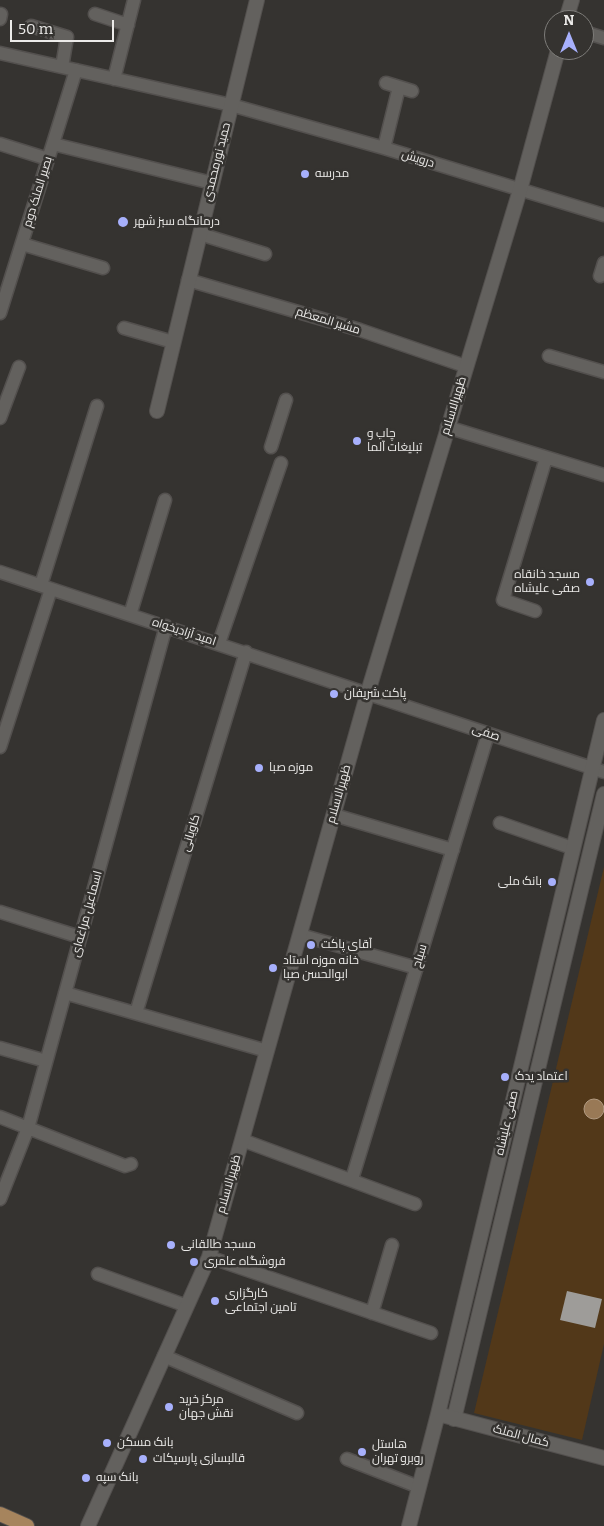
<!DOCTYPE html>
<meta charset="utf-8">
<style>
body{margin:0}
#map{position:relative;width:604px;height:1526px;overflow:hidden;background:#353330;font-family:Bitter,serif}
canvas{display:block}
.north{position:absolute;left:544px;top:10px;width:50px;height:50px;box-sizing:border-box;background:#353330;border:1px solid #7e7d7a;border-radius:50%;rotate:0deg;font-size:14px;font-weight:700;line-height:20px;text-align:center;color:#ecebe9}
.north::after{content:'';display:block;margin:auto;width:18px;height:22px;background:#a7b0fc;clip-path:polygon(50% 0,100% 100%,50% 72%,0 100%)}
.scale{position:absolute;left:10px;top:20px;width:104px;height:22px;box-sizing:border-box;border:2px solid #ecebe9;border-top:0;padding-left:6px;font-size:15px;line-height:18px;white-space:nowrap;color:#ecebe9;-webkit-text-stroke:4px #353330;paint-order:stroke}
</style>
<div id="map">
<canvas width="604" height="1526"></canvas>
<div class="north">N</div>
<div class="scale">50 m</div>
</div>
<script>
const c = document.querySelector('canvas').getContext('2d');
c.lineJoin = 'round';
function fill(path, color) {
  c.fillStyle = color;
  c.fill(path, 'evenodd');
}
function toPath(rows) {
  const path = new Path2D();
  for (const r of rows) {
    if (r.length === 3) {
      path.moveTo(r[0] + r[2], r[1]);
      path.arc(r[0], r[1], r[2], 0, 2 * Math.PI);
      continue;
    }
    path.moveTo(r[0], r[1]);
    for (let i = 2; i < r.length; i += 2) path.lineTo(r[i], r[i + 1]);
  }
  return path;
}
function stroke(path, color, width, dash) {
  c.strokeStyle = color;
  c.lineWidth = width;
  c.lineCap = dash ? 'butt' : 'round';
  c.setLineDash(dash || []);
  c.stroke(path);
}
function label(font, color, halo, rows, align = 'center') {
  c.font = font + ' Bitter,Cairo,serif';
  c.lineWidth = 5;
  c.setLineDash([]);
  c.textBaseline = 'middle';
  c.strokeStyle = halo;
  c.fillStyle = color;
  for (const [text, x, y, turn = 0] of rows) {
    c.save();
    c.translate(x, y);
    c.rotate((+turn || 0) * Math.PI / 180);
    c.textAlign = isNaN(turn) ? turn : align;
    if (halo) c.strokeText(text, 0, 0);
    c.fillText(text, 0, 0);
    c.restore();
  }
}
const green = toPath([
 [604,867,604,1344,582,1440,474,1413]
]);
const water = toPath([
 [594,1109,10]
]);
const building = toPath([
 [567,1291,602,1299,595,1328,560,1320]
]);
const minor = toPath([
 [95,14,128,25],
 [0,19,1,14],
 [31,26,67,37,62,67],
 [584,32,604,38],
 [0,53,231,105,384,148,604,215],
 [114,79,134,0],
 [386,83,412,91],
 [0,144,48,159],
 [53,144,212,183],
 [384,148,399,87],
 [200,234,265,254],
 [22,244,103,268],
 [600,276,604,263],
 [188,280,360,330,465,366],
 [0,313,76,70],
 [124,328,173,342],
 [549,356,604,372],
 [0,418,19,367],
 [447,427,604,475],
 [271,447,286,400],
 [0,572,604,772],
 [41,585,97,406],
 [535,611,503,600,546,458],
 [130,615,165,500],
 [219,643,281,463],
 [0,747,51,589],
 [334,815,453,850],
 [500,823,572,848],
 [0,912,80,937],
 [300,935,417,968],
 [65,993,267,1051],
 [136,1013,246,652],
 [0,1048,46,1061],
 [0,1117,125,1166,131,1164],
 [242,1140,415,1204],
 [352,1179,488,734],
 [0,1199,28,1128,166,626],
 [209,1257,431,1333],
 [98,1274,187,1306],
 [372,1313,392,1245],
 [164,1356,297,1413],
 [347,1459,419,1487]
]);
const tertiary = toPath([
 [566,20,572,0],
 [157,411,257,0],
 [454,1419,604,794],
 [88,1526,209,1257,368,692,520,190,558,50]
]);
const secondary = toPath([
 [438,1414,604,1458],
 [409,1526,438,1414,604,720]
]);
const primary = toPath([
 [0,1514,27,1526]
]);
const markers = [
 [305,174,5,"#a7b0fc"],
 [123,222,6,"#a7b0fc"],
 [357,441,5,"#a7b0fc"],
 [590,582,5,"#a7b0fc"],
 [334,694,5,"#a7b0fc"],
 [259,768,5,"#a7b0fc"],
 [552,882,5,"#a7b0fc"],
 [311,945,5,"#a7b0fc"],
 [273,968,5,"#a7b0fc"],
 [505,1077,5,"#a7b0fc"],
 [171,1245,5,"#a7b0fc"],
 [194,1262,5,"#a7b0fc"],
 [215,1301,5,"#a7b0fc"],
 [169,1407,5,"#a7b0fc"],
 [107,1443,5,"#a7b0fc"],
 [362,1452,5,"#a7b0fc"],
 [143,1459,5,"#a7b0fc"],
 [86,1478,5,"#a7b0fc"]
];
const streetNames = [
 ["درویش",418,159,17],
 ["حمید نورمحمدی",217,162,-76],
 ["بصیر الملک دوم",38,192,-73],
 ["مشیر المعظم",328,321,17],
 ["ظهیرالاسلام",454,406,-73],
 ["امید آزادیخواه",184,632,18],
 ["صفی",486,733,19],
 ["ظهیرالاسلام",339,794,-74],
 ["کاویانی",191,833,-73],
 ["اسماعیل مراغه‌ای",87,914,-75],
 ["سیاح",420,956,-73],
 ["صفی علیشاه",507,1123,-77],
 ["ظهیرالاسلام",229,1184,-74],
 ["کمال الملک",521,1436,15]
];
const poiNames = [
 ["مدرسه",315,174],
 ["درمانگاه سبز شهر",134,222],
 ["چاپ و",367,434],
 ["تبلیغات آلما",367,448],
 ["مسجد خانقاه",580,575,"right"],
 ["صفی علیشاه",580,589,"right"],
 ["پاکت شریفان",344,694],
 ["موزه صبا",269,768],
 ["بانک ملی",542,882,"right"],
 ["آقای پاکت",321,945],
 ["خانه موزه استاد",283,961],
 ["ابوالحسن صبا",283,975],
 ["اعتماد یدک",515,1077],
 ["مسجد طالقانی",181,1245],
 ["فروشگاه عامری",204,1262],
 ["کارگزاری",225,1294],
 ["تامین اجتماعی",225,1308],
 ["مرکز خرید",179,1400],
 ["نقش جهان",179,1414],
 ["بانک مسکن",117,1443],
 ["هاستل",372,1445],
 ["روبرو تهران",372,1459],
 ["قالبسازی پارسیکات",153,1459],
 ["بانک سپه",96,1478]
];
fill(green, '#523819');
fill(water, '#997956');
stroke(water, '#b29b82', 1);
fill(building, '#9e9c99');
stroke(minor, '#53504e', 15);
stroke(tertiary, '#53504e', 16);
stroke(secondary, '#53504e', 16);
stroke(primary, '#53504e', 16);
stroke(minor, '#63615e', 12);
stroke(tertiary, '#63615e', 14);
stroke(secondary, '#63615e', 14);
stroke(primary, '#a6845d', 14);
for (const [x, y, r, color] of markers) {
  const dot = new Path2D();
  dot.arc(x, y, r, 0, 2 * Math.PI);
  c.fillStyle = color;
  c.fill(dot);
  stroke(dot, '#353330', 2);
}
label('12px', '#ecebe9', '#353330', streetNames);
label('12px', '#ecebe9', '#353330', poiNames, 'left');
</script>
